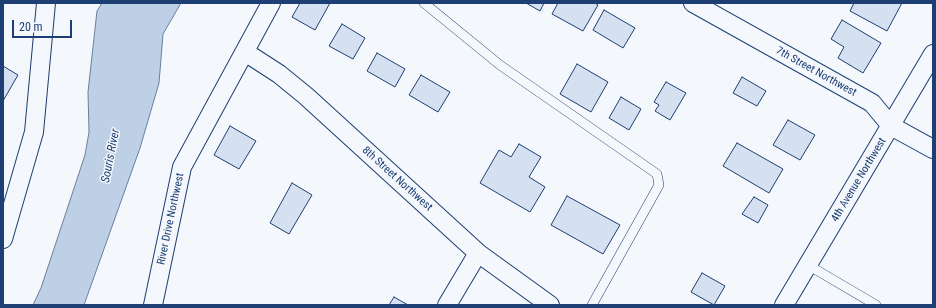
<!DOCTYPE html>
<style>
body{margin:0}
#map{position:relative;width:936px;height:308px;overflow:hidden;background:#f4f7fb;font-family:"Roboto Condensed",sans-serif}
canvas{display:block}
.frame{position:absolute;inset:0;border:4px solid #1d3f73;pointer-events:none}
.scale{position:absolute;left:12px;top:20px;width:60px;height:18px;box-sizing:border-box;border:2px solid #1d3f73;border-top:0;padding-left:5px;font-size:12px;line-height:14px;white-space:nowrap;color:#1d3f73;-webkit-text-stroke:3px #f4f7fb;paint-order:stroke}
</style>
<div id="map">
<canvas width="936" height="308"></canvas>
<div class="frame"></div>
<div class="scale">20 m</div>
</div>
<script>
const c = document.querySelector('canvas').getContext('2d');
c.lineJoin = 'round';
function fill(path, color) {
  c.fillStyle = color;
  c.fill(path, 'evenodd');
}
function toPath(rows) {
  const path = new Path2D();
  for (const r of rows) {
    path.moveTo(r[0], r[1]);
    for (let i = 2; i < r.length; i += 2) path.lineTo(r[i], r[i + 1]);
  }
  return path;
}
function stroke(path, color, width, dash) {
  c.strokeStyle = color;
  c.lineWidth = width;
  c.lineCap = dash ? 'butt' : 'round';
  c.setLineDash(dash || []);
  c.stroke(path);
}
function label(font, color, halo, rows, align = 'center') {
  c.font = font + ' "Roboto Condensed",sans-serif';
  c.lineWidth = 3;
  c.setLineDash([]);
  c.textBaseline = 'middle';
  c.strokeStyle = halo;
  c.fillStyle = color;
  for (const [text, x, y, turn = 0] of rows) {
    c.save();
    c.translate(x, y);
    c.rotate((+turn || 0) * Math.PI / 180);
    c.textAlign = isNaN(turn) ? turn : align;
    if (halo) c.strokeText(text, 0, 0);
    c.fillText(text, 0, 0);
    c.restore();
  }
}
const water = toPath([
 [102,3,181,3,163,34,159,83,140,148,84,305,33,305,41,288,85,155,89,132,88,92,97,11,102,3]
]);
const building = toPath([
 [300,3,330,3,315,30,292,17,300,3],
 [526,3,544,3,540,11,526,3],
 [558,3,595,3,598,5,583,31,552,14,558,3],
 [854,3,902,3,887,31,850,11,854,3],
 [604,10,635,28,623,48,593,30,604,10],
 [842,20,881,43,863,73,838,58,844,47,831,39,842,20],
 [342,24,365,38,353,59,329,46,342,24],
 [377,53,405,69,395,87,367,71,377,53],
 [577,64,608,82,591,112,560,94,577,64],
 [3,66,18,75,3,101,3,66],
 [421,75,450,92,438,112,409,95,421,75],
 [742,77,766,91,757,106,733,93,742,77],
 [666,82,686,93,670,120,655,111,659,105,654,102,666,82],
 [621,97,641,109,629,130,609,118,621,97],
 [788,120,815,135,800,160,773,145,788,120],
 [230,126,256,141,239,169,214,155,230,126],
 [737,143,783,169,769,193,723,166,737,143],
 [519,144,541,157,529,177,545,187,530,212,480,183,499,150,511,157,519,144],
 [292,183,312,195,289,234,270,223,292,183],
 [567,196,620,225,603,254,551,225,567,196],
 [754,197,768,205,758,223,742,214,754,197],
 [702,273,725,286,714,305,691,292,702,273],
 [394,297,408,305,389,305,394,297]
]);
const lane = toPath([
 [424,3,500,65,657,174,659,185,592,305],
 [808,265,876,305]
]);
const street = toPath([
 [693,3,872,103,891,126,933,149],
 [245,52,279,74,306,96,478,253,550,305],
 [3,239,34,132,46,3],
 [153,305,182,167,271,3],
 [447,305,478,253],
 [784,305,933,54]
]);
const streetNames = [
 ["7th Street Northwest",816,72,29],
 ["8th Street Northwest",397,179,42],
 ["4th Avenue Northwest",859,180,-59],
 ["River Drive Northwest",171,219,-78]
];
const waterNames = [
 ["Souris River",111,156,-79]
];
fill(water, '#bed0e5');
stroke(water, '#687fa3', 1);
fill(building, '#d5e0f0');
stroke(building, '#1d3f73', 1);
stroke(lane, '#1d3f73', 10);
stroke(street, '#1d3f73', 20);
stroke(lane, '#f4f7fb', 9);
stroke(street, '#f4f7fb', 18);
label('11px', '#1d3f73', '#f4f7fb', streetNames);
label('italic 12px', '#1d3f73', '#f4f7fb', waterNames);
</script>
